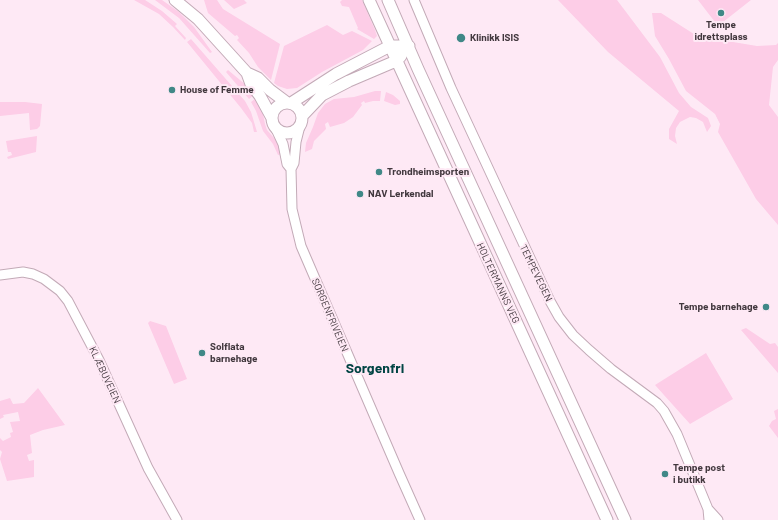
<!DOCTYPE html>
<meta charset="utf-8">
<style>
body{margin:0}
canvas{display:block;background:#fee9f5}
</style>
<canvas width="778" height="520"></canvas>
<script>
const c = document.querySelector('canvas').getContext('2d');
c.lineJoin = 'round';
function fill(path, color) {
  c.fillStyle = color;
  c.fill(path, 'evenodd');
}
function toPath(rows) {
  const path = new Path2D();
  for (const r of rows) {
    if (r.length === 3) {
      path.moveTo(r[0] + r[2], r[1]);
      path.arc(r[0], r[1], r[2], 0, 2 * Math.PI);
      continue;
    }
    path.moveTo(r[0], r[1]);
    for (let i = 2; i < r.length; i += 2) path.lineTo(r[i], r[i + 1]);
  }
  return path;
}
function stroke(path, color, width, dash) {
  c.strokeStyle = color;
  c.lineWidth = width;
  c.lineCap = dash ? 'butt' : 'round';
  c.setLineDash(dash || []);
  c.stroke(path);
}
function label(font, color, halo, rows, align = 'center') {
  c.font = font + ' Barlow,sans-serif';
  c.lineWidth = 4;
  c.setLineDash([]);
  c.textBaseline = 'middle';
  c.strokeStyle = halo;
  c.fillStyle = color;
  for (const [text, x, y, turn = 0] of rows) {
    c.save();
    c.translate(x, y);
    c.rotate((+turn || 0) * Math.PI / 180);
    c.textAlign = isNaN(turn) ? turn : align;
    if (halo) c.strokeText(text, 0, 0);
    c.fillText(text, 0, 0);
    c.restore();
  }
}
const green = toPath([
 [134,0,145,0,162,11,177,24,175,26,186,38,185,40,173,27,159,14],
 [155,0,162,0,179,12,194,27,212,52,210,53,179,18],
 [204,0,217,0,223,9,280,44,271,80,258,67,249,53,238,41,237,40,239,38,237,35,235,36,208,13],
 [224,0,244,0,247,3,234,9],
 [342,0,362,0,375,30,377,36,374,39,357,29,358,28,349,7,342,6,340,2],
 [558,0,617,0,660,57,679,93,691,107,708,118,711,126,707,132,703,122,696,118,690,117,680,122,676,128,675,136,677,144,669,139,669,129,679,111,608,52],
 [698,0,751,0,718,26],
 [652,13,661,13,697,36,757,46,776,45,778,43,778,60,773,67,769,105,778,117,778,225,756,199,718,132,720,124,715,114,686,91,669,59,655,36],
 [327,25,343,35,352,31,372,41,363,50,322,72,297,88,287,89,278,86,274,83,284,46],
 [191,39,245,101,251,112,257,132,254,132,252,123,241,108,187,42],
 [228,70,246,85,254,95,249,99,226,72],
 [375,91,381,91,380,101,373,101,365,103,364,101,361,103,362,105,353,117,344,123,330,127,328,122,325,124,326,129,314,141,312,149,305,152,306,143,313,127,318,113,325,104,334,99,354,97],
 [386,92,393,95,400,101,400,104,395,105,384,101],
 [256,98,263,114,265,124,267,130,275,139,282,154,278,155,273,144,263,131,256,111,251,102],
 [0,102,25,102,42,104,40,126,37,129,30,130,29,113,0,116],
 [37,136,36,152,8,159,7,157,12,155,11,152,8,152,6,141],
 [150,321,166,326,187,379,174,384,148,323],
 [746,328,770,344,775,343,778,347,778,373,741,330],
 [706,353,733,399,690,424,655,385],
 [38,388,65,425,43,430,30,435,32,453,27,455,29,461,34,460,34,477,7,481,0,459,2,452,0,450,0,438,3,441,11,437,10,433,13,432,10,422,20,421,18,412,3,415,4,417,0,419,0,401,10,398,13,404,24,403],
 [778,409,778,438,769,426,772,421,776,419,774,411]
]);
const minor = toPath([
 [414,0,451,88,550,301,559,317,573,335,589,350,611,369,657,403,664,411,677,434,708,509,709,520],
 [300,126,296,142,294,163,291,169,292,209,301,246,399,473,420,520],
 [275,127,283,144,287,164,291,169],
 [0,275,23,272,33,274,44,279,60,291,68,301,99,360,148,468,177,520],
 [708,509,718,520]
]);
const major = toPath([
 [175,0,198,19,247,73,258,78,270,90,286,102],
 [369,0,607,520],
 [388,0,418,69,625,520],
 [247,73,251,84,260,96,272,118],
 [287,118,15],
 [291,103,336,74,390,46,409,46],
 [303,115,322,95,349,81,396,61,401,56]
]);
const markers = [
 [721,13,4,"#408887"],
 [461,38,5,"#408887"],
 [172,90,4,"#408887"],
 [379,172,4,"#408887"],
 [360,194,4,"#408887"],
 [766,307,4,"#408887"],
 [202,353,4,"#408887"],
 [665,474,4,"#408887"]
];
const poiNames = [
 ["Tempe",721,25,"center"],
 ["idrettsplass",721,37,"center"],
 ["Klinikk ISIS",470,38],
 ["House of Femme",180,90],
 ["Trondheimsporten",387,172],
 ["NAV Lerkendal",368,194],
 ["Tempe barnehage",758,307,"right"],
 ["Solflata",210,347],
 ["barnehage",210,359],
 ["Tempe post",673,468],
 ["i butikk",673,480]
];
const streetNames = [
 ["TEMPEVEGEN",536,273,64],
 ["HOLTERMANNS VEG",498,283,65],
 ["SORGENFRIVEIEN",330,315,67],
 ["KLÆBUVEIEN",105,375,65]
];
const districtNames = [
 ["Sorgenfri",375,368]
];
fill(green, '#fdcde7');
stroke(minor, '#c3aab7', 11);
stroke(major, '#c3aab7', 13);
stroke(minor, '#fff', 9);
stroke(major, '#fff', 11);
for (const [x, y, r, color] of markers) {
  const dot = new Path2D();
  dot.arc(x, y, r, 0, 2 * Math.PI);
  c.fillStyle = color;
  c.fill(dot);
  stroke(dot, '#fee9f5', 1.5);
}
label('bold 10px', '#42383e', '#fee9f5', poiNames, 'left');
label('10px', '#42383e', '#fee9f5', streetNames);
label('bold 14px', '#004443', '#fee9f5', districtNames);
</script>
